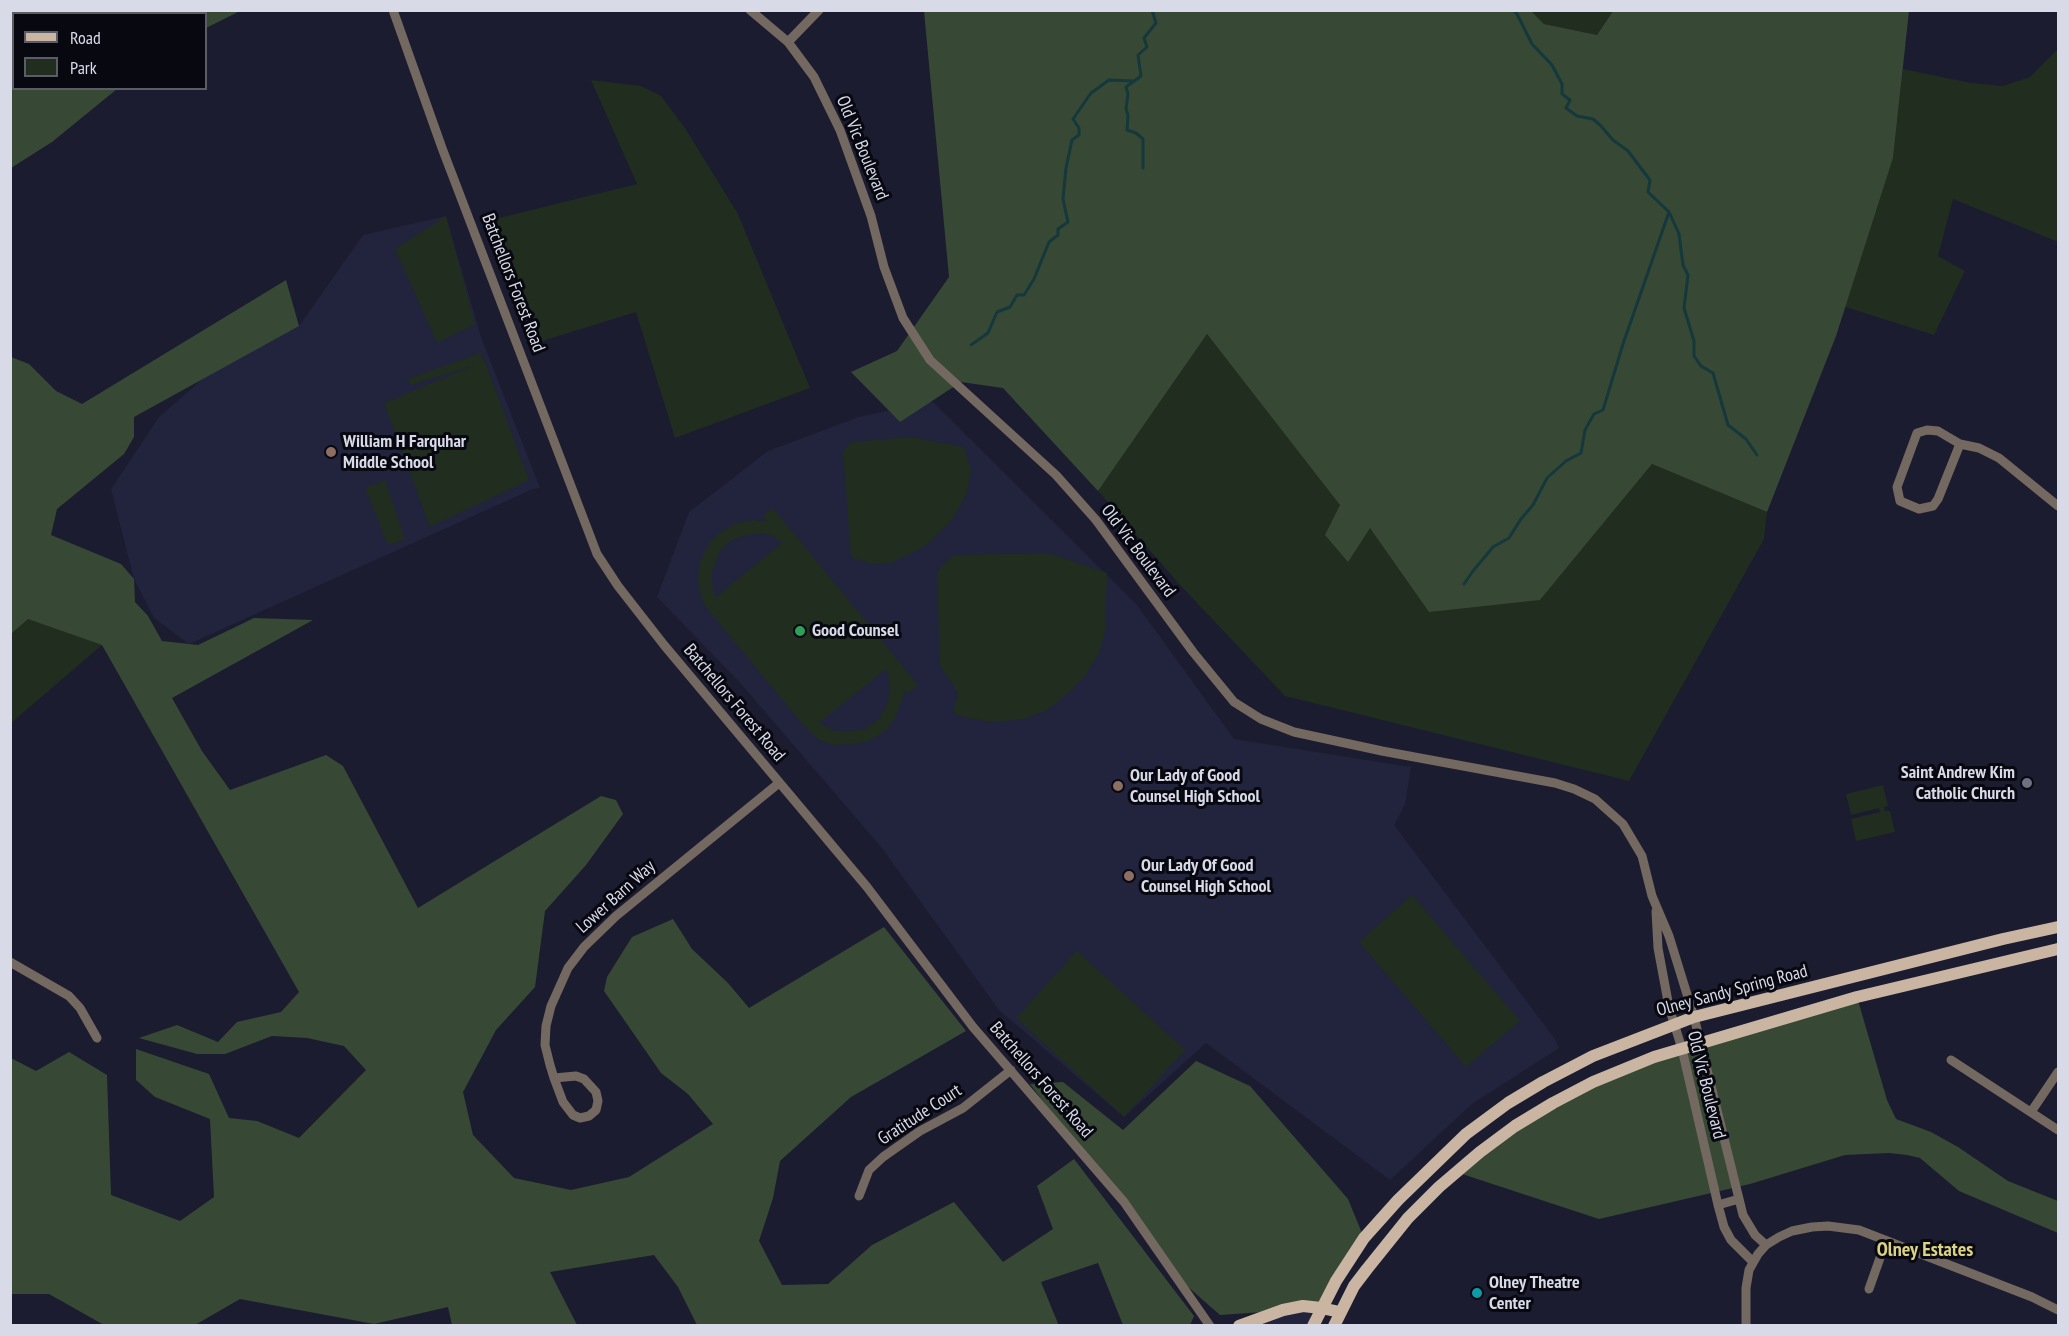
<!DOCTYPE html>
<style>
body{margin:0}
#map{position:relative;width:2069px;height:1336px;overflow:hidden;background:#1b1c30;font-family:"PT Sans Narrow",sans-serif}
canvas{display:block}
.frame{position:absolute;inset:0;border:12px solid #d8dae8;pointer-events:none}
.legend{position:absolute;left:12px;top:12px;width:195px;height:78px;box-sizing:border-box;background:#070810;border:2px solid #5b5c66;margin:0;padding:8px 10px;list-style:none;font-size:18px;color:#d8dae8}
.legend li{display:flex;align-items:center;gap:12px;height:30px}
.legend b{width:30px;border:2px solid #5b5c66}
</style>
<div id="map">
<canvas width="2069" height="1336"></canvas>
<div class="frame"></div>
<ul class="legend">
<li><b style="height:8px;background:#c9b5a2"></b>Road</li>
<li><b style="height:16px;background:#212d1f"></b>Park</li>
</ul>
</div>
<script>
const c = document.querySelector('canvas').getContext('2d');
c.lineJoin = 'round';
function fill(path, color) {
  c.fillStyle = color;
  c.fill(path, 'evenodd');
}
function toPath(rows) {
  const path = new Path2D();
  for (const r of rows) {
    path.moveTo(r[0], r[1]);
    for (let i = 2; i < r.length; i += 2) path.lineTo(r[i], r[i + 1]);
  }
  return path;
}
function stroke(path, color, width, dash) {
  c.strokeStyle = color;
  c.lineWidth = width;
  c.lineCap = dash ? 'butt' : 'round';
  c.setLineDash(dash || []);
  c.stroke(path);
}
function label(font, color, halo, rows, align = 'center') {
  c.font = font + ' "PT Sans Narrow",sans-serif';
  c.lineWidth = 6;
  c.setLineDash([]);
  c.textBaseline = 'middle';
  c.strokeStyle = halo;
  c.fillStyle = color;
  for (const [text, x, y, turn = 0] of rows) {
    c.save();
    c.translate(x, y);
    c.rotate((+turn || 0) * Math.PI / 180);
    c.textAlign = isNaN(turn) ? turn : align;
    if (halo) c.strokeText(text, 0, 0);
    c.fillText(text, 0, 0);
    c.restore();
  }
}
const built = toPath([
 [446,216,481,337,540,488,533,489,189,644,154,618,134,579,111,489,159,417,230,355,299,326,363,235],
 [932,401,1137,605,1234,739,1411,767,1405,805,1394,825,1555,1039,1559,1048,1472,1104,1390,1180,1206,1043,1124,1117,999,1010,881,847,742,685,657,597,689,512,768,451,859,417],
 [1321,1308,1313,1325,1238,1326]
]);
const green = toPath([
 [1530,11,1613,11,1597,35,1544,24],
 [2058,49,2058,242,1953,199,1938,256,1965,271,1934,335,1845,307,1893,158,1903,69,1971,83,2003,86,2030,77],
 [591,80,641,86,661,96,685,128,738,214,810,388,675,438,636,312,539,342,491,220,637,184],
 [446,216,475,324,437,343,395,249],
 [1207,334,1341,505,1369,528,1540,600,1652,464,1767,512,1764,539,1629,781,1285,696,1180,585,1098,491],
 [480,353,485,362,529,480,430,527,384,403,475,365,411,385,407,379],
 [911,437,964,447,971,471,967,493,952,520,927,545,891,563,871,564,851,557,843,451,851,442],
 [385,480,405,540,388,545,365,488],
 [773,508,918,685,908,694,903,688,903,698,894,720,886,730,873,739,859,743,833,745,819,740,804,726,706,607,700,593,698,578,700,562,710,542,722,531,737,523,754,520,767,522,763,516],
 [761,533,773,536,782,543,716,597,712,586,712,571,720,551,730,541,739,537],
 [886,669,890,681,888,703,879,719,865,729,851,731,836,731,819,723],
 [1049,553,1107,573,1105,631,1100,651,1085,676,1065,696,1047,710,1024,719,993,722,967,718,953,713,958,692,940,666,937,572,953,555],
 [28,618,102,645,11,723,11,634],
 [1883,785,1888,806,1884,807,1885,811,1890,811,1895,832,1856,841,1851,819,1880,812,1879,808,1851,815,1846,794],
 [1412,895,1520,1021,1466,1067,1359,942],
 [1077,951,1185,1050,1124,1117,1016,1018]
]);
const forest = toPath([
 [11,10,240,10,240,11,206,28,206,14,14,14,14,88,117,89,52,142,11,168],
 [1530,10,1544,24,1597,35,1613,11,1909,11,1893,158,1836,336,1767,512,1652,464,1540,600,1429,612,1370,528,1348,562,1325,535,1340,505,1207,334,1098,491,1003,388,961,382,900,422,851,372,897,351,949,277,924,11],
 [286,280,299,326,134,417,134,437,124,454,57,509,51,535,121,564,134,579,135,602,148,616,162,641,198,645,254,618,313,620,172,698,202,751,230,790,326,755,343,766,418,908,601,796,616,800,623,814,586,865,545,911,535,987,496,1030,463,1092,473,1135,514,1178,571,1190,629,1177,713,1124,688,1094,661,1073,604,991,607,977,632,937,673,919,692,949,728,983,749,1008,884,927,966,1031,851,1097,780,1161,773,1198,759,1241,782,1285,828,1284,872,1245,954,1202,1003,1262,1053,1229,1037,1186,1074,1159,1194,1316,1190,1325,1123,1325,1098,1263,1041,1282,1059,1326,697,1325,678,1287,654,1255,550,1272,577,1325,452,1325,448,1307,374,1324,240,1299,195,1325,104,1325,49,1294,11,1294,11,1058,36,1071,69,1052,107,1075,111,1195,180,1221,214,1197,210,1119,155,1097,136,1080,136,1049,209,1074,229,1118,257,1121,299,1138,366,1070,344,1046,307,1038,272,1036,225,1054,197,1054,139,1038,177,1025,218,1042,237,1022,281,1012,299,992,102,645,28,619,11,634,11,357,29,364,56,391,82,404],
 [1857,997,1887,1100,1896,1119,1931,1132,1958,1147,2008,1181,2058,1201,2058,1233,1959,1191,1920,1158,1907,1155,1889,1153,1845,1155,1750,1184,1599,1219,1456,1172,1480,1152,1593,1082],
 [1196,1061,1250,1086,1348,1199,1364,1238,1321,1308,1220,1315,1179,1279,1030,1084,1063,1082,1123,1130]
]);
const stream = toPath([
 [1143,168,1143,139,1136,133,1127,130,1128,115,1126,109,1128,94,1126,87,1141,76,1138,55,1147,47,1144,38,1156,23,1152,10],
 [1670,214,1679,234,1683,265,1688,275,1684,308,1694,341,1694,356,1701,366,1713,373,1728,425,1746,439,1757,455],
 [971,345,988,333,997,312,1010,307,1017,295,1024,295,1034,279,1049,242,1058,235,1058,229,1068,222,1063,199,1066,168,1072,140,1079,135,1079,128,1073,119,1091,93,1109,80,1133,81],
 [1464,584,1473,571,1493,547,1509,538,1521,519,1533,505,1547,478,1566,461,1581,453,1585,430,1594,414,1603,410,1623,344,1669,212,1648,192,1650,180,1628,151,1613,140,1601,126,1593,119,1577,116,1566,108,1570,100,1562,94,1562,84,1552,65,1532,44,1517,14,1513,10]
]);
const minor = toPath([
 [393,10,442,148,597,554,618,586,664,645,867,887,973,1027,1124,1202,1210,1326],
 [750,10,788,42,814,77,840,130,871,216,884,267,903,318,930,360,1056,475,1096,520,1193,652,1234,702,1261,719,1294,732,1382,751,1555,783,1574,789,1595,799,1623,824,1642,856,1652,896,1669,936,1694,1017,1743,1215,1755,1235,1766,1245],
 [788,42,819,10],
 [1960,444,1938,499,1933,506,1919,509,1900,501,1897,487,1917,433,1927,430,1938,431,1960,444,1979,448,1999,458,2058,506],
 [1656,911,1658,948,1669,1007,1682,1049,1718,1205,1724,1227,1731,1240,1753,1262],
 [10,962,69,996,80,1008,97,1038],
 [1951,1060,2058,1130],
 [554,1078,576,1076,584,1079,596,1092,598,1101,596,1110,589,1116,580,1118,573,1115,563,1102,554,1078,550,1065,545,1045,546,1026,551,1006,568,968,584,947,616,916,779,783],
 [2031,1112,2058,1072],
 [859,1196,869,1170,883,1157,920,1131,963,1108,1011,1070],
 [1718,1205,1739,1199],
 [1869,1289,1886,1241],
 [1746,1326,1746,1288,1749,1270,1758,1254,1766,1245,1779,1237,1792,1231,1812,1227,1828,1226,1859,1230,2032,1297,2058,1310]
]);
const major = toPath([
 [1239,1326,1283,1310,1303,1306,1321,1308,1340,1312],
 [1313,1326,1336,1281,1364,1238,1398,1200,1466,1134,1508,1103,1543,1082,1593,1056,1694,1017,2003,939,2058,927],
 [1334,1326,1354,1286,1367,1269,1408,1218,1439,1187,1480,1152,1515,1126,1553,1103,1593,1082,1654,1057,1857,997,2058,949]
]);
const markers = [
 [331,452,6,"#8d6e63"],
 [800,631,6,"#2e9e5b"],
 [2027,783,6,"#6b7280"],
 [1118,786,6,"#8d6e63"],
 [1129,876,6,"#8d6e63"],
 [1477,1293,6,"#0f9aa8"]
];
const streetNames = [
 ["Old Vic Boulevard",862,148,68],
 ["Batchellors Forest Road",513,283,69],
 ["Old Vic Boulevard",1138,551,53],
 ["Batchellors Forest Road",734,703,50],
 ["Lower Barn Way",616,897,-42],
 ["Olney Sandy Spring Road",1732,991,-15],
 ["Batchellors Forest Road",1041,1080,49],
 ["Old Vic Boulevard",1706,1085,76],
 ["Gratitude Court",920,1115,-33]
];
const poiNames = [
 ["William H Farquhar",343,442],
 ["Middle School",343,463],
 ["Good Counsel",812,631],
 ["Saint Andrew Kim",2015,773,"right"],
 ["Catholic Church",2015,794,"right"],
 ["Our Lady of Good",1130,776],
 ["Counsel High School",1130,797],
 ["Our Lady Of Good",1141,866],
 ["Counsel High School",1141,887],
 ["Olney Theatre",1489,1283],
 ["Center",1489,1304]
];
const neighbourhoodNames = [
 ["Olney Estates",1925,1250]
];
fill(built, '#22233d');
fill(green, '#212d1f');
fill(forest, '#374934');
stroke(stream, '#14383b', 3);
stroke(minor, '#736960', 9);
stroke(major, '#c9b5a2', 12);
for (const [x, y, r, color] of markers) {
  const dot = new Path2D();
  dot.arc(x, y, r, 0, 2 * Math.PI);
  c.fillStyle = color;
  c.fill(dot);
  stroke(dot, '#070810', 2);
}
label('18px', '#d8dae8', '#070810', streetNames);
label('bold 18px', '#d8dae8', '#070810', poiNames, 'left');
label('bold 20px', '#dbd284', '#070810', neighbourhoodNames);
</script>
